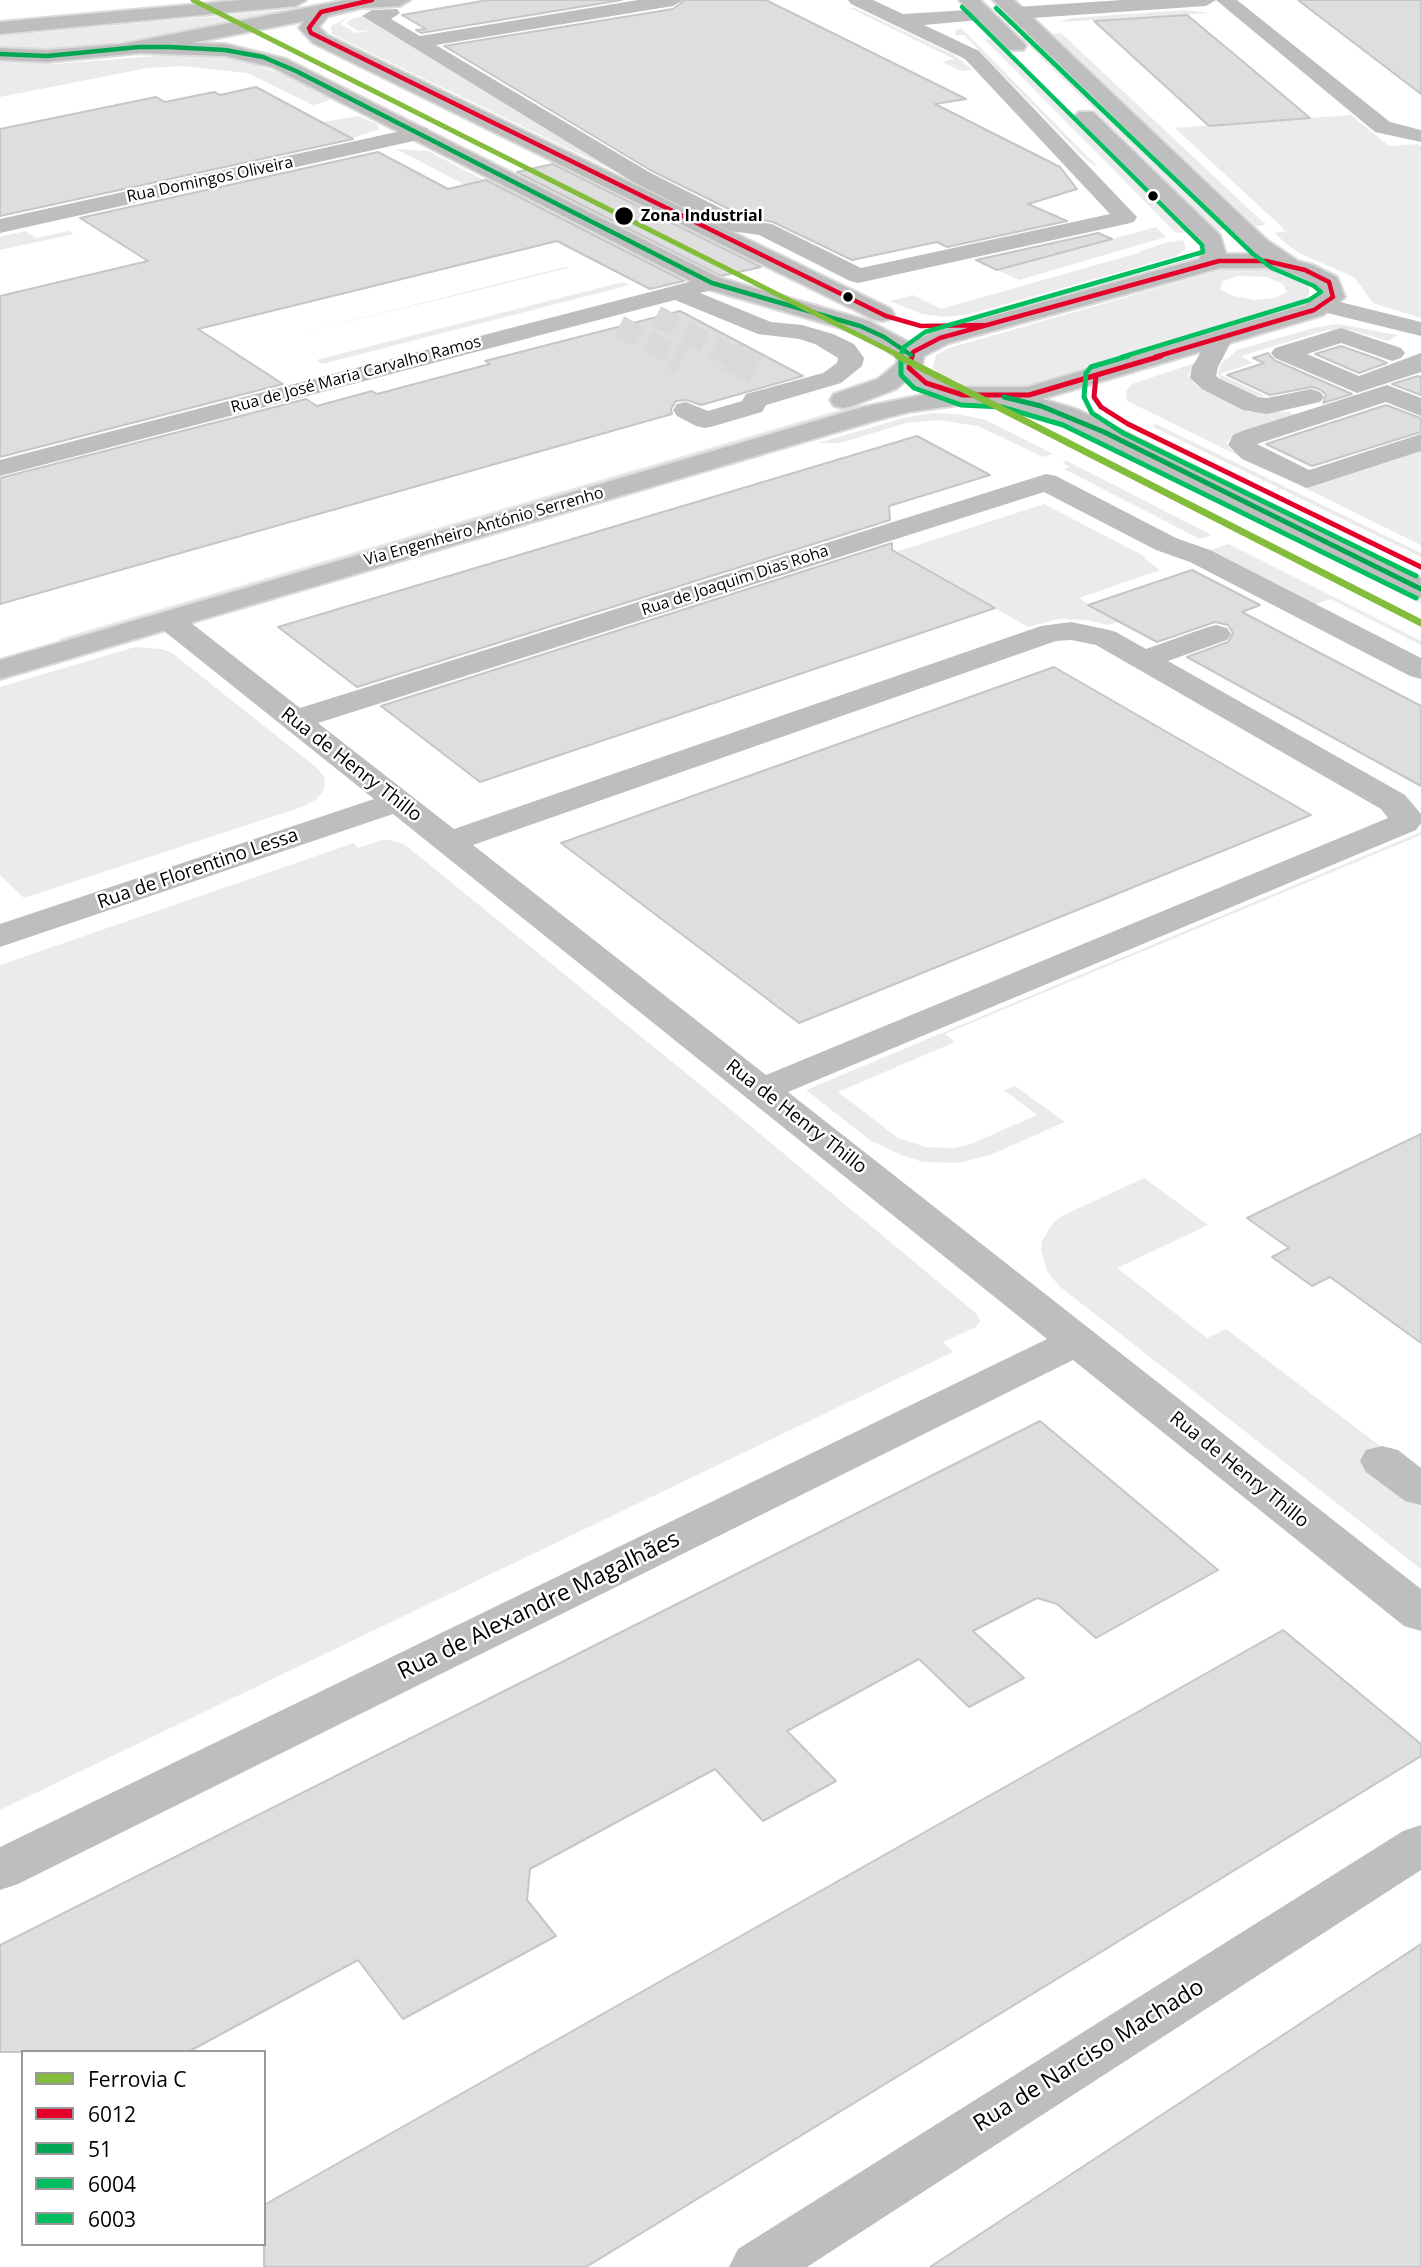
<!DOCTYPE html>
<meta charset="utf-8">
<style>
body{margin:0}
#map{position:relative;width:1421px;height:2267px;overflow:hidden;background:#fff;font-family:"Open Sans",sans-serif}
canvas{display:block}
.legend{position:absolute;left:21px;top:2050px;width:245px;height:196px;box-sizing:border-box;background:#fff;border:2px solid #999;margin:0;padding:9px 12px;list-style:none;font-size:21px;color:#000}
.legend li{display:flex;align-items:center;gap:14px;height:35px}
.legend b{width:35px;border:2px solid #999}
</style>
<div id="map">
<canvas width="1421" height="2267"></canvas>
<ul class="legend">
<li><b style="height:9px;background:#84bc3b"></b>Ferrovia C</li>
<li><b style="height:9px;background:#e4002b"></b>6012</li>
<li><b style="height:9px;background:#00a651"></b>51</li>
<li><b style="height:9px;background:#00bf60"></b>6004</li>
<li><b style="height:9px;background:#00bf60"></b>6003</li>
</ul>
</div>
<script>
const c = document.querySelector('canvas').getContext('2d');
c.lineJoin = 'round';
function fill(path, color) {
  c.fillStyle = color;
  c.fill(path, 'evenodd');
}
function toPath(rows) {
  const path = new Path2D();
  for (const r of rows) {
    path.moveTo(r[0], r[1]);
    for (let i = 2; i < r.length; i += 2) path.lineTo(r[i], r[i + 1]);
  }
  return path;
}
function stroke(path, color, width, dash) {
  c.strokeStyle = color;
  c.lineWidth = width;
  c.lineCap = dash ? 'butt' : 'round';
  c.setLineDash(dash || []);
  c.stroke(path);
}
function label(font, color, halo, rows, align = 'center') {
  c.font = font + ' "Open Sans",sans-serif';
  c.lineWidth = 5;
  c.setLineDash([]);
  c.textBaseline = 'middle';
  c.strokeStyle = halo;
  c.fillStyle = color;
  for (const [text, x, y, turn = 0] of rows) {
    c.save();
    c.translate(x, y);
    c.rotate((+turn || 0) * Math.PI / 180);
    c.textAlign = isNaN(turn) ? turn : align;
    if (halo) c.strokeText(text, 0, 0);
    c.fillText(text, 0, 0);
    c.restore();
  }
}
const green = toPath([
 [850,8,855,8,954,55,973,70,961,71,942,62,954,59],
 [296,9,237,23,81,48,33,50,0,47,0,36],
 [1185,10,1210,13,1061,22,1072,18],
 [350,16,340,24,356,33,372,30,358,31,347,24,349,20,361,16,631,179,332,34,331,26],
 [961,28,973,40,1099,168,1084,158,964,35,955,35,956,30],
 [1061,33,1266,225,1256,226,1053,34],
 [1019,36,1028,36,1227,229,1218,230],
 [984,39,995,39,1188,232,1176,233],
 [168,55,211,56,246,62,297,79,330,97,328,101,313,105,247,73,182,66,148,68,0,97,0,62,54,64],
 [1351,115,1389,146,1418,144,1421,146,1421,318,1373,303,1354,277,1301,254,1288,245,1274,233,1286,231,1175,128],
 [358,116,377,124,379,129,353,138,323,122],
 [396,149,428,151,578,229,558,233],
 [1156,227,1166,237,1019,280,997,270],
 [25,231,36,238,69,231,74,234,0,250,0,237],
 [1183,240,1186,249,1176,256,970,314,944,317,922,314,889,301,913,295,941,309,1142,252,1141,251,1168,242],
 [566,267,568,268,285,337,541,273],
 [1241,268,1273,270,1295,277,1309,288,1309,295,1297,304,1027,385,997,388,967,385,942,376,933,368,936,355,949,348,1221,270],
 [1238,276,1267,277,1283,284,1287,292,1275,298,1254,300,1233,296,1220,289,1223,281],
 [623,282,630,285,322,364,316,360],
 [1338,324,1398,335,1388,341,1349,330,1327,330,1241,356,1253,363,1219,374,1266,396,1254,396,1221,380,1218,374,1221,364,1237,350,1313,328],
 [1195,363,1188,376,1197,386,1250,412,1289,412,1298,416,1231,438,1226,443,1230,449,1297,481,1421,447,1421,545,1127,401,1126,391,1132,384],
 [849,407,855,410,62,642,58,639],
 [932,413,957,414,986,420,1053,454,1043,457,978,426,938,420,906,423,840,443,818,443,903,418],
 [1156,424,1421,553,1421,557,1151,426],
 [1100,439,1421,599,1421,604,1095,441],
 [1067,461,1212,535,1200,539,1064,469,1070,467,1062,462],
 [1044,504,1146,557,1144,558,1160,570,1079,598,1118,622,1108,625,1087,620,1059,619,1028,627,896,552],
 [1229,544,1421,641,1421,645,1331,599,1313,605,1208,551],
 [135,647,162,649,172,653,317,768,325,778,324,789,317,799,302,807,24,898,0,875,0,687],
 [1421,832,1421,835,945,1034,955,1042,838,1092,898,1138,926,1147,953,1148,971,1144,1037,1115,1004,1090,1015,1086,1065,1122,990,1155,958,1163,923,1162,904,1156,871,1141,806,1090],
 [382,840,391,840,404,844,724,1104,977,1314,980,1321,976,1327,943,1342,953,1352,0,1810,0,965,354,843,358,848],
 [1144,1178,1208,1225,1117,1268,1207,1338,1226,1329,1392,1455,1421,1503,1421,1569,1059,1286,1047,1271,1041,1250,1042,1241,1053,1223,1062,1216]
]);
const building = toPath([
 [488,0,622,0,421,33,416,30,426,29,402,15,488,0],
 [685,0,766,0,966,99,935,104,1060,167,1077,189,1028,204,1067,221,947,247,937,242,852,260,773,222,745,217,650,170,444,46,673,9,685,0],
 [1298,0,1421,0,1421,94,1328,23,1298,0],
 [1187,15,1234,54,1310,118,1209,126,1094,21,1187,15],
 [256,87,353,139,0,216,0,129,156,97,165,102,214,92,220,95,256,87],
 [378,152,448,189,486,180,684,281,650,289,557,241,198,329,283,384,0,457,0,296,148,261,80,218,378,152],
 [553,164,761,267,721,276,517,172,553,164],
 [1098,233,1112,239,997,270,976,260,1098,233],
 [680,311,803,376,701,405,687,400,676,401,671,409,672,414,0,604,0,478,306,399,317,406,372,391,377,394,490,364,485,361,680,311],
 [1341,346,1378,359,1387,363,1359,373,1315,354,1341,346],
 [1268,353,1274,360,1352,394,1323,403,1326,395,1321,390,1312,387,1270,395,1227,375,1264,363,1253,358,1268,353],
 [1418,376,1421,377,1421,395,1392,384,1418,376],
 [1386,405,1421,418,1421,432,1312,466,1266,444,1386,405],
 [917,436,990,475,889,506,890,520,357,687,278,627,917,436],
 [892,543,892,550,995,608,480,782,381,706,892,543],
 [1192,570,1260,605,1242,612,1421,706,1421,786,1187,657,1228,642,1233,633,1228,625,1215,622,1157,642,1088,605,1192,570],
 [1054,667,1311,815,799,1023,561,843,1054,667],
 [1421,1134,1421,1343,1330,1277,1312,1286,1272,1257,1289,1248,1247,1218,1421,1134],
 [1040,1421,1218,1570,1096,1638,1057,1604,1037,1598,973,1631,1024,1678,969,1707,919,1659,787,1731,836,1781,763,1821,715,1769,530,1869,527,1900,556,1936,403,2019,358,1960,188,2052,0,2052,0,1945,1040,1421],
 [1283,1630,1421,1744,1421,1756,586,2267,264,2267,264,2205,1283,1630],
 [1421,1944,1421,2267,930,2267,1166,2112,1421,1944]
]);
const minorTunnelFar1 = toPath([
 [656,316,733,357],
 [619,326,677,357]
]);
const minorTunnel = toPath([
 [674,356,682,360],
 [730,356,764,374]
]);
const minor = toPath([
 [638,0,683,0,673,6,436,45,649,172,744,220,772,224,861,268,1110,214,965,59,851,4,848,0,873,0,903,14,984,9,994,15,991,19,924,25,979,51,1137,217,1134,222,1126,224,858,283,850,281,759,235,731,231,633,182,362,16,372,10,397,9,400,13,391,19,420,36,638,0],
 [1122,0,1237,0,1390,122,1421,130,1421,142,1375,132,1216,0,1206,6,1017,19,1007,13,1017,7,1122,0],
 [419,127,427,128,430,133,427,138,0,233,0,219,419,127],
 [712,276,720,278,724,283,720,288,700,293,771,322,802,325,833,334,854,344,864,358,862,366,841,383,766,405,762,412,714,426,705,428,696,426,677,416,673,410,677,404,686,402,708,411,742,401,746,394,823,373,837,363,838,358,815,344,799,339,758,334,675,300,0,476,0,460,712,276],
 [1324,298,1421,322,1421,336,1315,310,1312,305,1315,300,1324,298],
 [1341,328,1401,348,1405,353,1401,358,1392,361,1341,343,1307,354,1359,376,1421,353,1421,372,1357,393,1275,358,1271,353,1275,348,1341,328],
 [1221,331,1230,333,1233,338,1218,367,1216,376,1220,379,1258,397,1267,398,1311,389,1320,392,1324,397,1320,402,1267,414,1243,410,1202,389,1190,378,1192,367,1212,333,1221,331],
 [1387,385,1421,398,1421,416,1386,402,1257,444,1309,470,1421,434,1421,451,1307,488,1242,459,1228,445,1233,435,1242,431,1387,385],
 [1046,474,1056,476,1176,538,1210,550,1421,658,1421,679,1410,676,1190,562,1156,550,1044,492,318,723,454,829,1041,626,1071,622,1105,629,1116,632,1146,649,1205,628,1216,625,1227,628,1231,634,1227,640,1168,661,1405,795,1421,814,1421,823,1416,830,788,1092,1421,1589,1421,1631,1404,1626,1073,1360,18,1884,0,1890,0,1847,1047,1339,393,814,0,947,0,924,374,799,159,627,155,621,159,615,170,612,181,615,300,708,1046,474],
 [1071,640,1096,645,1381,809,1388,818,766,1075,473,845,1056,641,1071,640],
 [1382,1446,1398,1450,1421,1468,1421,1505,1405,1501,1366,1472,1360,1461,1366,1450,1382,1446],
 [1421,1825,1421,1870,807,2267,729,2267,738,2249,1403,1831,1421,1825]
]);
const major = toPath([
 [346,0,382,0,379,4,328,16,319,27,327,35,891,309,894,314,891,319,882,321,873,319,313,43,299,28,304,21,192,43,225,44,286,59,720,278,869,321,910,343,931,333,1199,259,1202,254,1201,242,1075,116,1079,112,1093,112,1220,235,1226,254,1256,254,993,0,1014,0,1268,241,1298,261,1313,265,1337,277,1345,297,1323,315,1042,399,1076,409,1113,426,1421,578,1421,598,1411,595,1058,421,1005,405,973,403,909,412,881,419,0,679,0,660,863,407,932,393,917,388,907,380,896,389,852,406,843,408,834,406,830,400,834,394,878,379,896,364,898,358,875,342,851,331,704,288,272,67,225,56,139,53,47,62,0,60,0,48,47,50,122,44,346,0],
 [1220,268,1266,268,1297,275,1318,286,1320,295,1305,305,1027,387,965,387,935,378,922,366,924,356,949,343,1220,268],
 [959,0,980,0,1023,42,1026,46,1023,50,1009,50,959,0]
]);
const highway = toPath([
 [242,0,306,0,296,6,0,34,0,22,242,0],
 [357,0,410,0,400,6,365,8,358,6,357,0]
]);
const bus1Far1 = toPath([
 [372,0,321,12,309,28,311,33,886,316,921,326,987,325],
 [912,357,913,352,940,338,1219,261,1266,261,1305,270,1329,282,1333,297,1314,310,1155,357]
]);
const bus1 = toPath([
 [912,356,909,368,926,383,963,395,1029,395,1161,356],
 [1096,376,1094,397,1101,407,1128,424,1421,567]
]);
const bus2Far1 = toPath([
 [0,54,47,56,139,47,169,47,225,50,263,57,296,71,712,283,860,326,884,337,911,355]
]);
const bus2 = toPath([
 [1004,397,1041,406,1104,432,1421,589]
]);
const bus3Far1 = toPath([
 [900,357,904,347,925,332,1203,252,1202,245,962,7]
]);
const bus3 = toPath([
 [901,356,901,375,914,388,961,405,1002,407,1063,425,1416,598]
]);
const bus4Far1 = toPath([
 [996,8,1253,254,1272,268,1314,286,1321,292,1309,300,1122,357]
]);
const bus4 = toPath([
 [1128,356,1091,367,1086,373,1084,397,1092,413,1123,433,1416,576]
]);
const rail1Far1 = toPath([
 [193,0,902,357]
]);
const rail1 = toPath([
 [898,356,1421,623]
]);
const markers = [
 [1153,196,6,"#000"],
 [624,216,10,"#000"],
 [848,297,6,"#000"]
];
const farStreetnames = [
 ["Rua Domingos Oliveira",210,180,-12],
 ["Rua de José Maria Carvalho Ramos",356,375,-15],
 ["Via Engenheiro António Serrenho",484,527,-16],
 ["Rua de Joaquim Dias Roha",735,581,-18]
];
const farStopnames = [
 ["Zona Industrial",641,216]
];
const streetNames = [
 ["Rua de Henry Thillo",351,765,38],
 ["Rua de Florentino Lessa",198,869,-19],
 ["Rua de Henry Thillo",796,1117,38],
 ["Rua de Henry Thillo",1239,1470,39]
];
const nearStreetnames = [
 ["Rua de Alexandre Magalhães",539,1606,-26],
 ["Rua de Narciso Machado",1089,2056,-32]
];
fill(green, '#ebebeb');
fill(building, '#dedede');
stroke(building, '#c6c6c6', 2);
stroke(minorTunnelFar1, '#d9d9d9', 22, [22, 11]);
stroke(minorTunnel, '#d9d9d9', 29, [29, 15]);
stroke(major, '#dbdbdb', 4);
stroke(highway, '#dbdbdb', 4);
fill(minor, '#bebebe');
fill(major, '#bebebe');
fill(highway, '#bebebe');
stroke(bus1Far1, '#e4002b', 4.5);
stroke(bus1, '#e4002b', 5);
stroke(bus2Far1, '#00a651', 4.5);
stroke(bus2, '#00a651', 5);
stroke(bus3Far1, '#00bf60', 4.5);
stroke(bus3, '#00bf60', 5);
stroke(bus4Far1, '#00bf60', 4.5);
stroke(bus4, '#00bf60', 5);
stroke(rail1Far1, '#84bc3b', 5);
stroke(rail1, '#84bc3b', 7);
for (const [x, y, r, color] of markers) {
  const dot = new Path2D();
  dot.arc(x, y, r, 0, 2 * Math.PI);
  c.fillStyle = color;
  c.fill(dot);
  stroke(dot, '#fff', 2.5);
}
label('16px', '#000', '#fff', farStreetnames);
label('bold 16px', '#000', '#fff', farStopnames, 'left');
label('19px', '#000', '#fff', streetNames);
label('23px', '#000', '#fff', nearStreetnames);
</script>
